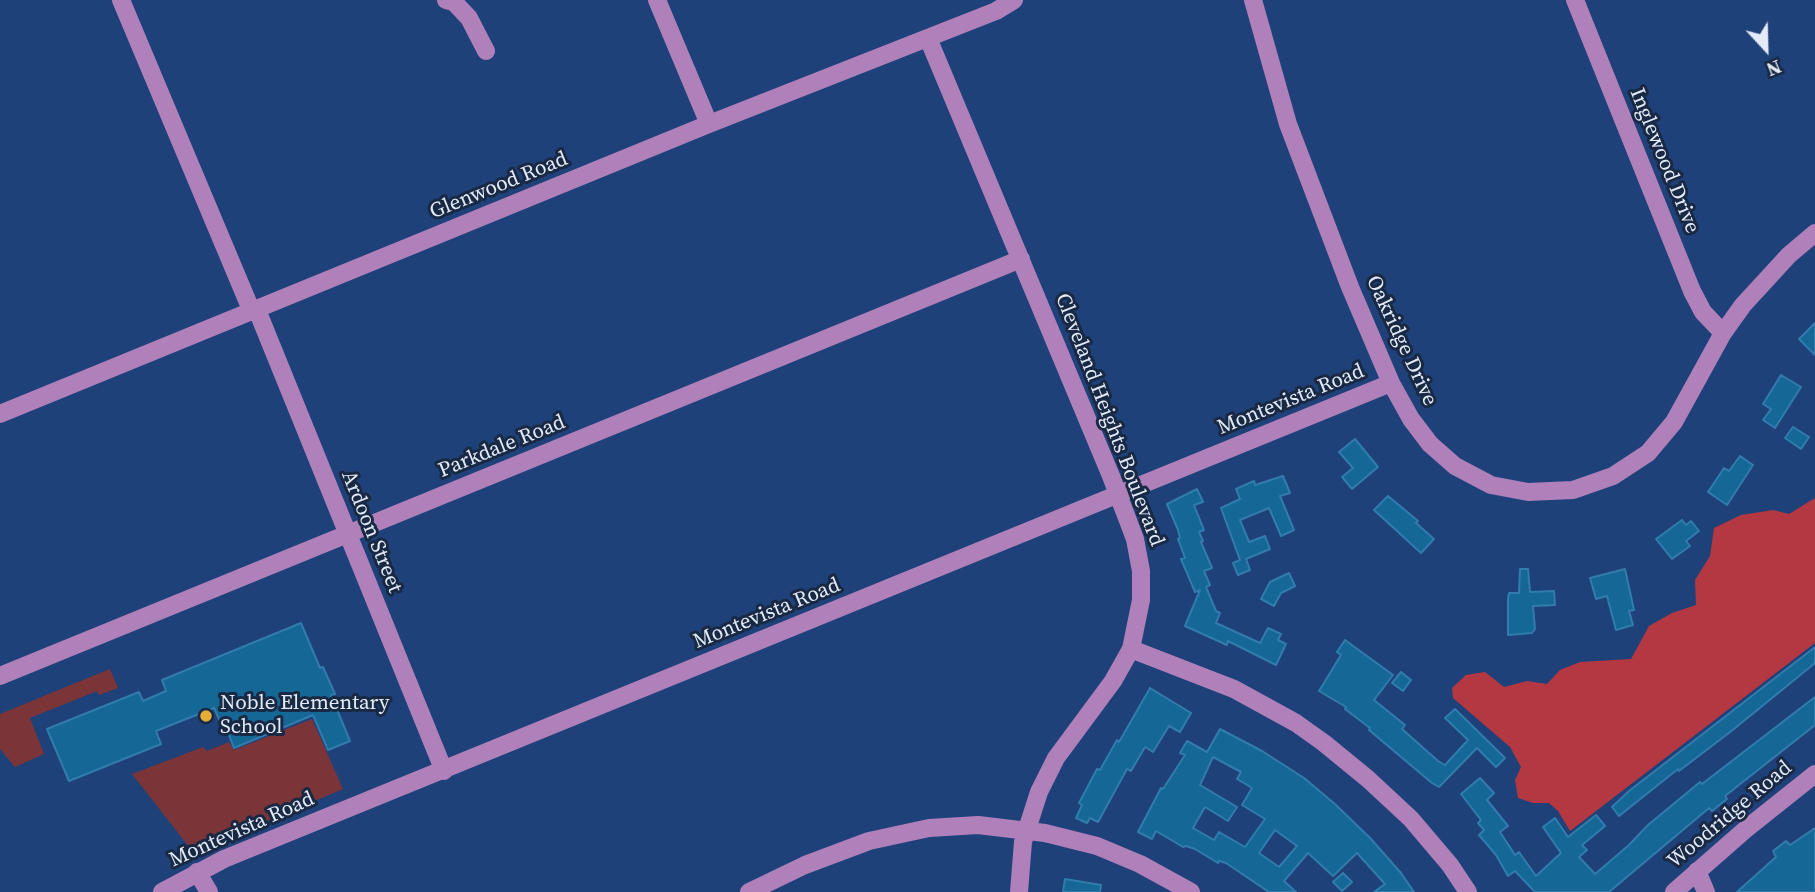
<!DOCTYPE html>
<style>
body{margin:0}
#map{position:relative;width:1815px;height:892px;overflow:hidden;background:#1f4179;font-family:"Source Serif 4",serif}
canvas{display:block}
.north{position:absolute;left:1731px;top:14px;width:70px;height:70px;-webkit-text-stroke:5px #192943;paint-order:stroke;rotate:158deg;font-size:19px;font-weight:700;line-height:28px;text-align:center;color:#e3ebf9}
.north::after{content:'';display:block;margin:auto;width:24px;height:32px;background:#e3ebf9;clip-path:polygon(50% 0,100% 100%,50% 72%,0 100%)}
</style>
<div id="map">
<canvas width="1815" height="892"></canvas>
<div class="north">N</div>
</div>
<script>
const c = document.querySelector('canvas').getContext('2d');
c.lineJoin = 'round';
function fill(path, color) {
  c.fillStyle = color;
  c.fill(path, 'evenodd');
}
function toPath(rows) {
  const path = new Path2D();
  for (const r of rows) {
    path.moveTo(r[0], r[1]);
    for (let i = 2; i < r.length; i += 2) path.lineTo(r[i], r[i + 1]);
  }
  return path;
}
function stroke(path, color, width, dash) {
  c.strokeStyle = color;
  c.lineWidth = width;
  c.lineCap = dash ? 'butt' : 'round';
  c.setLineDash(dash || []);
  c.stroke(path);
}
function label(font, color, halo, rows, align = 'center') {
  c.font = font + ' "Source Serif 4",serif';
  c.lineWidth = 6;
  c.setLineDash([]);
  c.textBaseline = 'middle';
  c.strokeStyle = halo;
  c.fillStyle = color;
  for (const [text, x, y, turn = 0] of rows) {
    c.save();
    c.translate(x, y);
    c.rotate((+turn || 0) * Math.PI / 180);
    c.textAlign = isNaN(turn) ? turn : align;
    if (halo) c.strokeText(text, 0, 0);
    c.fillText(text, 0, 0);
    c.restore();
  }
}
const green = toPath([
 [110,669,118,688,99,695,97,691,30,718,44,754,15,767,0,749,0,714],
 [312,719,343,789,193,852,132,774,203,747,207,751,229,742,234,750]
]);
const forest = toPath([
 [1815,498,1815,643,1570,831,1558,811,1549,803,1533,803,1518,798,1515,780,1521,767,1510,747,1453,698,1452,688,1466,675,1485,672,1504,687,1527,681,1547,684,1560,670,1580,662,1631,659,1649,626,1672,613,1696,605,1695,580,1710,556,1714,528,1741,515,1773,510,1789,514]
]);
const building = toPath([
 [1815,323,1815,355,1799,339,1815,323],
 [1781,375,1801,387,1775,428,1763,420,1771,409,1763,404,1781,375],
 [1793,427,1809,437,1801,449,1785,438,1793,427],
 [1355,439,1378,467,1352,489,1342,477,1353,468,1339,452,1355,439],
 [1740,456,1753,465,1727,505,1708,492,1724,468,1729,471,1740,456],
 [1283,476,1290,493,1280,496,1294,530,1281,536,1269,508,1240,520,1249,542,1265,536,1270,549,1246,559,1250,570,1238,575,1233,563,1240,560,1221,508,1240,499,1236,489,1254,481,1255,485,1283,476],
 [1197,489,1203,502,1194,505,1204,530,1199,532,1203,541,1201,542,1212,568,1204,571,1210,585,1206,587,1216,611,1220,613,1216,623,1260,643,1268,628,1281,634,1278,640,1286,644,1276,665,1228,641,1227,645,1185,626,1200,590,1195,592,1181,559,1185,558,1178,539,1180,538,1178,530,1167,504,1197,489],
 [1388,496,1418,521,1416,523,1434,539,1421,553,1374,510,1388,496],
 [1682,520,1686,525,1691,521,1699,531,1686,541,1690,546,1672,559,1656,539,1682,520],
 [1520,569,1528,569,1530,592,1554,591,1555,605,1533,606,1535,629,1532,633,1508,635,1508,599,1509,593,1519,593,1520,569],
 [1625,569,1634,610,1629,611,1633,625,1616,630,1607,596,1596,599,1590,578,1625,569],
 [1289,573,1295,586,1281,593,1274,606,1261,599,1270,582,1289,573],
 [301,623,320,668,323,667,335,694,331,695,350,741,328,750,313,715,234,748,225,725,222,726,214,708,156,731,161,744,69,781,47,729,139,692,143,701,166,691,162,680,301,623],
 [1345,640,1393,675,1374,700,1405,725,1402,729,1438,761,1445,765,1468,740,1445,718,1455,709,1505,758,1496,767,1477,748,1439,787,1432,783,1369,730,1370,728,1345,709,1346,707,1319,691,1341,655,1337,652,1345,640],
 [1815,647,1815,663,1734,729,1679,771,1678,769,1619,816,1612,807,1629,791,1815,647],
 [1401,672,1411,680,1403,691,1392,683,1401,672],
 [1150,688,1191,713,1180,732,1169,726,1153,752,1145,747,1131,771,1127,769,1098,822,1090,818,1087,823,1076,818,1082,805,1079,803,1097,769,1100,770,1117,740,1119,742,1150,688],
 [1815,697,1815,725,1725,796,1727,799,1712,811,1709,808,1609,892,1535,892,1515,871,1508,876,1496,855,1479,835,1484,830,1478,823,1481,820,1461,794,1480,778,1494,793,1487,800,1508,826,1500,832,1515,855,1519,852,1536,876,1561,853,1543,827,1555,818,1568,837,1596,815,1605,826,1582,845,1587,850,1579,857,1595,874,1629,845,1648,825,1700,782,1702,784,1815,697],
 [1220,729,1262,751,1304,778,1336,805,1371,839,1401,873,1414,892,1374,892,1385,884,1357,853,1333,876,1308,853,1284,881,1296,892,1269,892,1226,863,1219,861,1218,863,1195,849,1186,846,1183,847,1156,831,1152,839,1138,832,1161,788,1163,789,1185,755,1180,753,1187,741,1207,752,1220,729],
 [1213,757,1241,772,1237,779,1252,788,1242,805,1265,819,1245,847,1219,832,1214,840,1193,828,1205,807,1228,821,1237,807,1200,785,1213,757],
 [1275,830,1297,846,1279,867,1259,853,1275,830],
 [1815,828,1815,892,1737,892,1776,857,1773,851,1786,841,1790,845,1815,828],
 [1343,873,1352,882,1342,891,1333,882,1343,873],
 [1065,879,1101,885,1100,892,1063,892,1065,879]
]);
const minor = toPath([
 [121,0,252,312],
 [446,0,454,2,469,18,486,51],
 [657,0,709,124],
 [1253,0,1288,124,1350,287,1391,383,1411,419,1430,444,1455,466,1491,485,1528,492,1573,490,1613,476,1648,453,1674,422,1723,333,1743,305,1789,255,1815,233],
 [1575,0,1692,291,1703,312,1723,333],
 [928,38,1111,476,1135,539,1141,571,1141,600,1131,649,1113,681,1056,758,1039,792,1023,842,1019,892],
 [257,310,444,771],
 [0,414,709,124,996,11,1014,0],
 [1131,649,1234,689,1296,723,1324,743,1368,779,1411,819,1450,865,1468,892],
 [0,676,1021,259],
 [1697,871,1706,892],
 [197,872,209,892],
 [162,892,224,859,1391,383],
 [749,892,805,865,869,841,929,828,978,825,1045,833,1097,846,1140,864,1191,892],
 [1674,892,1746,829,1815,774]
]);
const markers = [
 [206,716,7,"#e7ac37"]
];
const streetNames = [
 ["Inglewood Drive",1664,161,68],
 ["Glenwood Road",499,186,-22],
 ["Oakridge Drive",1401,341,65],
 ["Montevista Road",1291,400,-22],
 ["Cleveland Heights Boulevard",1109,420,69],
 ["Parkdale Road",502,447,-22],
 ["Ardoon Street",371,532,68],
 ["Montevista Road",767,614,-22],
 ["Woodridge Road",1730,815,-40],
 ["Montevista Road",242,830,-24]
];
const poiNames = [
 ["Noble Elementary",220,704],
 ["School",220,728]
];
fill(green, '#7b3437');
fill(forest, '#b43842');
fill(building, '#156795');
stroke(building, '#317cac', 2);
stroke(minor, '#b080ba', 18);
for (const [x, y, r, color] of markers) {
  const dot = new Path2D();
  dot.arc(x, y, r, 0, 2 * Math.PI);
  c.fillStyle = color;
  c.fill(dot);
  stroke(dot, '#192943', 2.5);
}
label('21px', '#e3ebf9', '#192943', streetNames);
label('21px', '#e3ebf9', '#192943', poiNames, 'left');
</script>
